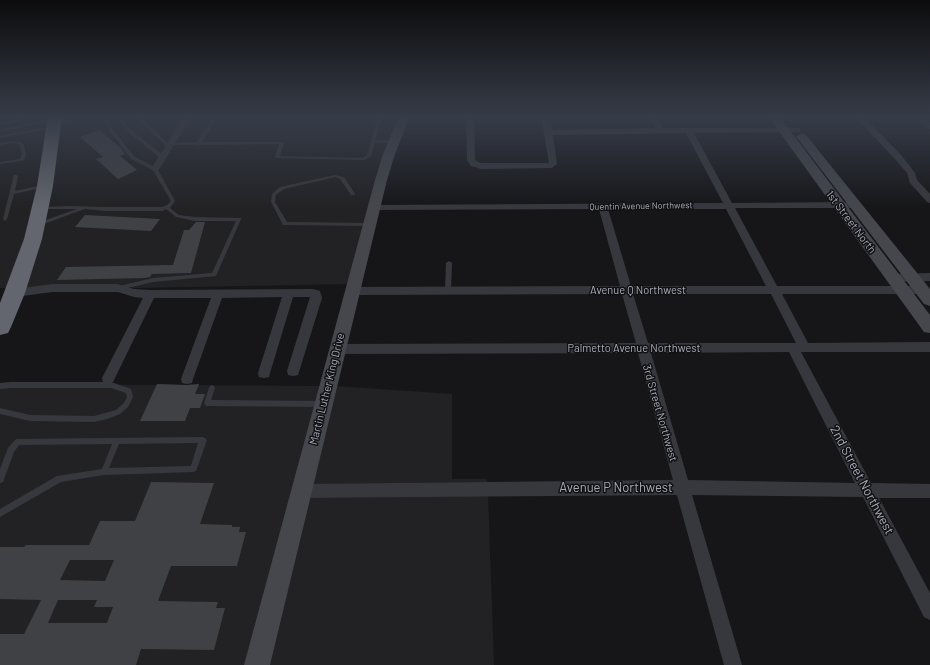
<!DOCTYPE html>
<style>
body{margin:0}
canvas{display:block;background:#161618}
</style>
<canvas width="930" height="665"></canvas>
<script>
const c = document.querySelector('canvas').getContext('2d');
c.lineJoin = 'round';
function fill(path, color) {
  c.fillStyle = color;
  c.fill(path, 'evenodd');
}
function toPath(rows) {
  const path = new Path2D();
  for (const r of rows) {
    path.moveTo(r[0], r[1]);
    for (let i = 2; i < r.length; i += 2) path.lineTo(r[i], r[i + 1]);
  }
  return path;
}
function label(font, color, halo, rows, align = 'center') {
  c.font = font + ' Barlow,sans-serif';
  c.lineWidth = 3;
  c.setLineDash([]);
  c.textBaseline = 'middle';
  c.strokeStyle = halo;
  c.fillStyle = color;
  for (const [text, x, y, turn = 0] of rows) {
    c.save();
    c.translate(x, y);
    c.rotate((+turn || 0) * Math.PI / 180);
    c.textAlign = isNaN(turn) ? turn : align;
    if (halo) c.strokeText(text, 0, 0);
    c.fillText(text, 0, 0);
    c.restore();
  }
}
const built = toPath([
 [0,116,51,116,44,167,12,288,0,288],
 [59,116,185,116,150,171,157,171,192,116,402,116,350,284,133,288,120,284,55,284,22,288],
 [0,384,323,386,249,665,0,665],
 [334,386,452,394,452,479,487,479,487,482,310,484],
 [488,496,494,665,265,665,306,498]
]);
const building = toPath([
 [99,130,121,148,125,154,120,156,137,170,118,179,96,159,103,157,80,137],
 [85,215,160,219,151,231,75,227],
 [196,222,205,222,191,273,152,274,150,277,145,278,57,280,66,267,173,265,184,230,189,230],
 [157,384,187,385,199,384,195,394,205,394,200,408,190,408,185,421,140,421],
 [151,482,214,483,200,524,232,525,232,527,240,527,239,532,246,532,237,566,171,566,158,601,218,602,216,608,225,608,214,650,141,649,136,665,0,665,0,634,24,634,41,600,0,599,0,547,24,547,26,545,89,545,100,521,135,521],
 [70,560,114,560,105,581,60,580],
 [58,600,97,600,94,607,113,607,107,623,48,623]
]);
const lane = toPath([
 [30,116,34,116,34,118,0,125,0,123,30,117,30,116],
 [81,116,90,116,54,125,52,124,81,116],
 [102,116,106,116,113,130,135,157,157,168,175,201,170,208,179,215,195,217,241,218,241,219,216,276,153,282,119,290,116,288,119,286,153,278,212,273,236,221,195,221,176,217,166,209,163,211,105,211,85,209,41,225,37,225,37,223,77,209,39,209,39,207,41,207,70,206,105,207,162,207,167,205,171,201,153,170,131,159,109,130,102,116],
 [114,116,119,116,132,131,164,156,164,158,160,158,130,133,114,116],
 [135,116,140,116,168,144,170,143,197,142,214,116,218,116,202,142,282,142,284,143,280,156,363,158,367,155,378,116,382,116,375,140,394,141,396,142,394,143,375,142,371,156,364,160,277,158,275,157,279,144,200,145,198,146,196,145,169,145,171,147,169,148,168,148,135,116],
 [55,118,56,118,56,120,0,132,0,130,55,118],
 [53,126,54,126,54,128,0,138,0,136,53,126],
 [12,141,21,142,23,143,26,154,24,160,22,161,0,164,0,162,20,159,22,154,19,144,12,143,0,145,0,143,12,141],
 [14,175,16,175,18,176,15,191,43,185,45,186,45,187,14,194,7,219,5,221,3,219,14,175],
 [335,175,344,177,355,194,355,195,351,195,340,179,335,177,284,189,276,195,275,202,287,222,369,223,371,225,371,226,283,225,271,202,272,194,280,187,335,175],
 [449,261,452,263,451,290,448,292,445,290,446,263,449,261],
 [11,382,111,382,131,389,133,397,128,407,120,414,107,419,94,422,30,421,0,414,0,408,30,415,94,416,116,410,124,403,127,397,126,393,111,388,11,388,0,389,0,383,11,382],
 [212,385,214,386,215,388,211,400,322,401,324,402,325,404,324,406,322,407,207,406,205,405,204,403,209,388,210,386,212,385],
 [203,437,205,438,207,440,196,471,193,472,104,475,61,482,0,517,0,509,57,476,102,469,112,444,19,445,14,452,3,482,0,483,0,469,8,448,15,440,17,439,203,437],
 [198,443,191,466,109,468,119,444,198,443]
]);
const street = toPath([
 [184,116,192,116,158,171,152,171,151,169,184,116],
 [466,116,474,116,475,160,481,163,549,163,541,116,549,116,552,130,655,128,649,116,657,116,663,128,800,128,800,132,797,132,694,133,732,203,856,202,861,205,856,208,735,208,777,286,922,286,926,287,928,290,926,293,922,294,782,294,808,343,930,342,930,352,801,352,871,483,930,484,930,498,879,498,930,593,930,620,924,617,863,497,692,495,742,665,724,665,677,495,301,498,296,496,293,491,296,486,301,484,673,480,638,353,337,354,333,352,331,349,333,346,337,344,636,343,622,294,353,295,349,294,347,291,349,288,353,287,620,286,599,209,374,210,371,209,369,207,371,205,723,203,686,133,553,135,557,164,552,168,481,169,471,166,467,160,466,116],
 [608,209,726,209,766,286,631,286,608,209],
 [633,294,771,294,796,343,648,343,633,294],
 [789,352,855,483,688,480,651,353,789,352],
 [854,116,863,116,902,156,915,173,917,180,930,194,930,203,927,202,910,183,907,173,896,160,854,116],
 [914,116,923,116,930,123,930,129,927,129,914,116],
 [930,273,930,281,893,282,889,281,888,278,889,275,893,274,930,273],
 [52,284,118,284,134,289,150,290,313,289,320,291,322,298,298,375,293,376,288,375,287,371,310,297,293,297,270,373,269,377,264,378,259,377,258,373,282,297,222,298,193,379,192,383,187,384,182,383,181,379,211,298,154,298,113,382,108,383,103,382,102,378,143,298,134,297,118,292,52,292,15,297,11,296,9,293,11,290,15,289,52,284]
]);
const secondary = toPath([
 [399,116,410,116,395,154,387,180,270,665,244,665,375,180,383,154,399,116],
 [768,116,779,116,930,315,930,333,924,332,768,116],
 [802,133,806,135,930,289,930,306,924,304,798,139,796,137,798,135,802,133]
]);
const highway = toPath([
 [48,116,62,116,53,186,42,239,25,293,11,327,8,333,0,335,0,303,24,239,37,186,48,116]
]);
const farStreetnames = [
 ["Quentin Avenue Northwest",641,206,-1]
];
const streetNames = [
 ["1st Street North",851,222,53],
 ["Avenue Q Northwest",638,290],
 ["Palmetto Avenue Northwest",634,348],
 ["Martin Luther King Drive",327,389,-76],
 ["3rd Street Northwest",660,413,74]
];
const nearStreetnames = [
 ["2nd Street Northwest",862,480,62],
 ["Avenue P Northwest",616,488]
];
fill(built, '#222225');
fill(building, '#404145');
fill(lane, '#37383d');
fill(street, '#37383d');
fill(secondary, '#45474d');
fill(highway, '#63666e');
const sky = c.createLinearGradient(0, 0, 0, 209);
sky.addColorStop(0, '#0c0c0d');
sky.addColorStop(0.56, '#363c48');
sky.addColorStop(1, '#363c4800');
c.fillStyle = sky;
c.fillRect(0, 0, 930, 209);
label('9px', '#a8adb8', '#111113', farStreetnames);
label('11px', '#a8adb8', '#111113', streetNames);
label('13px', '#a8adb8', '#111113', nearStreetnames);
</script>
